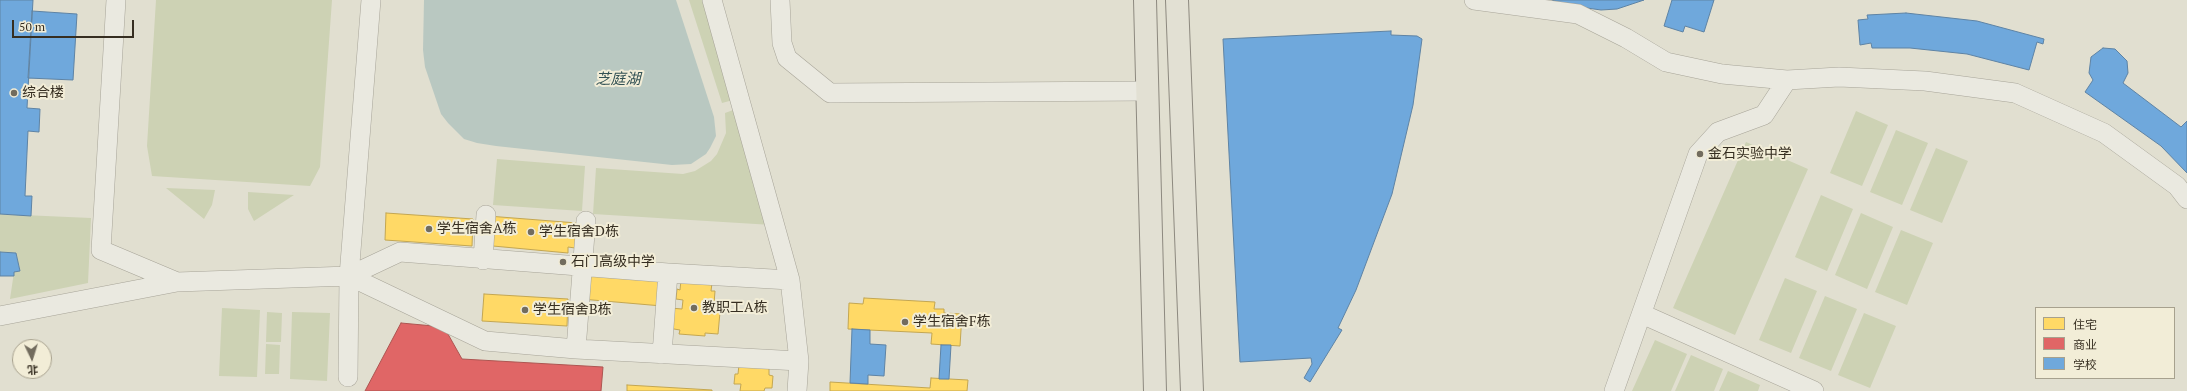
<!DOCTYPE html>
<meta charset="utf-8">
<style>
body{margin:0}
#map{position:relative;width:2187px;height:391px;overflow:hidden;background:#e1dfd0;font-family:"PT Serif","Noto Sans SC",serif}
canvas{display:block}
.legend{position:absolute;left:2035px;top:307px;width:140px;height:72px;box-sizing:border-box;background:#f2edd7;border:1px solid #a7a18e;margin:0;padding:5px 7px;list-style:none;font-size:12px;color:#362e21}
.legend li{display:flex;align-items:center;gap:8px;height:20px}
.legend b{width:20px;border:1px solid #a7a18e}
.north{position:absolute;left:12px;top:339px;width:40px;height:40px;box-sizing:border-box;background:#f2edd7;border:1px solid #a7a18e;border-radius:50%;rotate:176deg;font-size:11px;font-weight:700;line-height:16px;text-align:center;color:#362e21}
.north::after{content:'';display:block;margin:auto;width:14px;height:18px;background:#726c5e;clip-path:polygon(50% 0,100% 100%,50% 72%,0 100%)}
.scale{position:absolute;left:12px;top:20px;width:122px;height:18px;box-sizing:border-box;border:2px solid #362e21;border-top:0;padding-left:5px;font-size:12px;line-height:14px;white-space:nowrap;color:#362e21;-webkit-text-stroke:3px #f2edd7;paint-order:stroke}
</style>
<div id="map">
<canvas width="2187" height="391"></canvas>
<ul class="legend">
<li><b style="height:11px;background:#ffd966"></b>住宅</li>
<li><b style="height:11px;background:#e06666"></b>商业</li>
<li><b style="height:11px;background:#6fa8dc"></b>学校</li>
</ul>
<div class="north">北</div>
<div class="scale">50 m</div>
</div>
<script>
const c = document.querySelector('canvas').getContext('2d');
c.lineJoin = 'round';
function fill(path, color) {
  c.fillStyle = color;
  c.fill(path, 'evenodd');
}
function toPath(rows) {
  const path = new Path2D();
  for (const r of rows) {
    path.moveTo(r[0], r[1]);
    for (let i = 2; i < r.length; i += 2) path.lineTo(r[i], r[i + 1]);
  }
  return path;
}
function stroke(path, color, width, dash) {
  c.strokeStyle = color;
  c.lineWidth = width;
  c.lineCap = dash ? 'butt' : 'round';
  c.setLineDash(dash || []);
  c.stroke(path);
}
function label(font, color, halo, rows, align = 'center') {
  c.font = font + ' "PT Serif","Noto Sans SC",serif';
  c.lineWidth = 4;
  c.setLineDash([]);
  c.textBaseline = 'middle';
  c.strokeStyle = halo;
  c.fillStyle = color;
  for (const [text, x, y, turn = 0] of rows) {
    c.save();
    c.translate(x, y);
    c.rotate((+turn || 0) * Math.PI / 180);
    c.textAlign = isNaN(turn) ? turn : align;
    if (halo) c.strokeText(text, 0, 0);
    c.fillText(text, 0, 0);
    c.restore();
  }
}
const green = toPath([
 [156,0,332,0,320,167,310,186,152,176,147,146],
 [689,0,702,0,733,100,722,103],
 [736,109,772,225,593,214,596,168,683,174,695,171,711,161,717,154,726,133,725,113],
 [1856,111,1888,125,1862,186,1830,173],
 [1896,130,1928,143,1902,205,1870,192],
 [1746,142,1808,169,1735,335,1673,308],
 [1936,148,1968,161,1942,223,1910,210],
 [497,159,585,166,582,211,493,205],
 [166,188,215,190,212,205,204,219],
 [248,192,294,195,254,221,248,209],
 [1821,195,1853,209,1827,271,1795,257],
 [1861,213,1893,227,1867,289,1835,275],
 [0,214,91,218,88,283,10,299,14,272,20,271,16,253,0,252],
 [1901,230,1933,243,1907,305,1875,292],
 [1785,278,1817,291,1791,353,1759,340],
 [1825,296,1857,309,1831,371,1799,358],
 [222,308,260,310,257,377,219,376],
 [267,312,282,313,281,342,266,342],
 [292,312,330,313,327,381,290,379],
 [1864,313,1896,326,1870,388,1838,375],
 [1655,340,1687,354,1671,391,1632,391],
 [266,344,280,345,279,374,265,374],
 [1691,355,1723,369,1714,391,1675,391],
 [1728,371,1760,385,1758,391,1719,391]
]);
const water = toPath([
 [424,0,676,0,714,117,716,136,710,148,706,154,691,164,672,165,496,146,477,143,464,139,448,123,441,114,425,67,423,50]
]);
const homes = toPath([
 [386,213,473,219,472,246,385,240,386,213],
 [488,216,577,223,575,248,568,247,568,253,493,246,488,216],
 [584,274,664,281,662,306,581,299,584,274],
 [681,280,712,283,711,291,715,291,714,304,707,303,706,311,720,312,718,334,705,333,705,336,679,334,680,330,668,328,670,308,682,309,683,300,676,299,677,289,680,290,681,280],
 [484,294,568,299,567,326,482,321,484,294],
 [864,298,935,302,934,309,944,309,944,313,962,314,960,346,931,344,932,333,848,329,849,303,863,304,864,298],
 [739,365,769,367,769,375,773,376,772,388,765,388,764,391,740,391,741,384,734,384,735,374,738,374,739,365],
 [931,378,968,380,967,391,830,391,830,382,930,388,931,378],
 [627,385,712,390,712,391,627,391,627,385]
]);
const shops = toPath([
 [401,323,444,327,462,359,603,367,601,391,365,391,401,323]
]);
const schools = toPath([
 [0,0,33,0,27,108,40,109,39,132,28,131,25,196,32,196,31,216,0,214,0,0],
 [1552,0,1644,0,1617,9,1601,10,1566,5,1552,0],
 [1672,0,1714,0,1704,32,1685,26,1683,32,1664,26,1672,0],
 [32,11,77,14,73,80,28,78,32,11],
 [1906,13,1977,21,2044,39,2043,44,2037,42,2029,70,1967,54,1910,48,1872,48,1871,43,1860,45,1858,20,1868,19,1867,15,1906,13],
 [1391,31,1391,35,1417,36,1422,39,1413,105,1392,194,1356,290,1338,328,1342,330,1310,382,1304,378,1312,364,1311,358,1240,362,1223,39,1391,31],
 [2103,48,2115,49,2127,61,2128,73,2123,83,2181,127,2187,121,2187,173,2161,146,2085,92,2093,80,2089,73,2091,57,2103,48],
 [0,252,16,253,20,271,14,272,14,276,0,276,0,252],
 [852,329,870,330,870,344,886,345,884,376,868,375,868,384,850,383,852,329],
 [941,345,951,345,949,379,939,379,941,345]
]);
const minor = toPath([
 [116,0,101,250,177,282],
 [712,0,790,280,799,361,797,391],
 [780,0,782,43,787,58,830,93,1148,91],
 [1474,0,1578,14,1626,38,1666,62,1722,74,1787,80,1839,77,1925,81,2015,93,2104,133,2177,186,2187,199],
 [483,260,486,215],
 [349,276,400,252,668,273,790,280],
 [1642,314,1814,391],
 [0,316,177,282,349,276,485,341,576,349,799,361],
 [576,349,586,221],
 [662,354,668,273],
 [348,377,349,276,371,0],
 [1614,391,1698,154,1718,132,1764,115,1787,80]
]);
const major = toPath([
 [1145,0,1155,391],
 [1177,0,1192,391]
]);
const markers = [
 [14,93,4,"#726c5e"],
 [1700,154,4,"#726c5e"],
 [429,229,4,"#726c5e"],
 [531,232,4,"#726c5e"],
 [563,262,4,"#726c5e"],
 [694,308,4,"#726c5e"],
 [525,310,4,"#726c5e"],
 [905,322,4,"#726c5e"]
];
const poiNames = [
 ["综合楼",22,93],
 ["金石实验中学",1708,154],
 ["学生宿舍A栋",437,229],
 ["学生宿舍D栋",539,232],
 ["石门高级中学",571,262],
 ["教职工A栋",702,308],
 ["学生宿舍B栋",533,310],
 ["学生宿舍F栋",913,322]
];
const waterNames = [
 ["芝庭湖",618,80]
];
fill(green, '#cdd2b4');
fill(water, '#b9c8c1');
fill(homes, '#ffd966');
stroke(homes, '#c3a651', 1);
fill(shops, '#e06666');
stroke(shops, '#ad5551', 1);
fill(schools, '#6fa8dc');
stroke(schools, '#5e83a4', 1);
stroke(minor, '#a7a498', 20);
stroke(major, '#8d897f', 24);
stroke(minor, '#eae9e0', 19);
stroke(major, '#e2e0d3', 22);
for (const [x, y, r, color] of markers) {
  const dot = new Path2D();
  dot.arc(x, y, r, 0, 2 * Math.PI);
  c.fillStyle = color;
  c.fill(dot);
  stroke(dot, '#f2edd7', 1.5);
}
label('14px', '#362e21', '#f2edd7', poiNames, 'left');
label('italic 15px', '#325154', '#f2edd7', waterNames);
</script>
